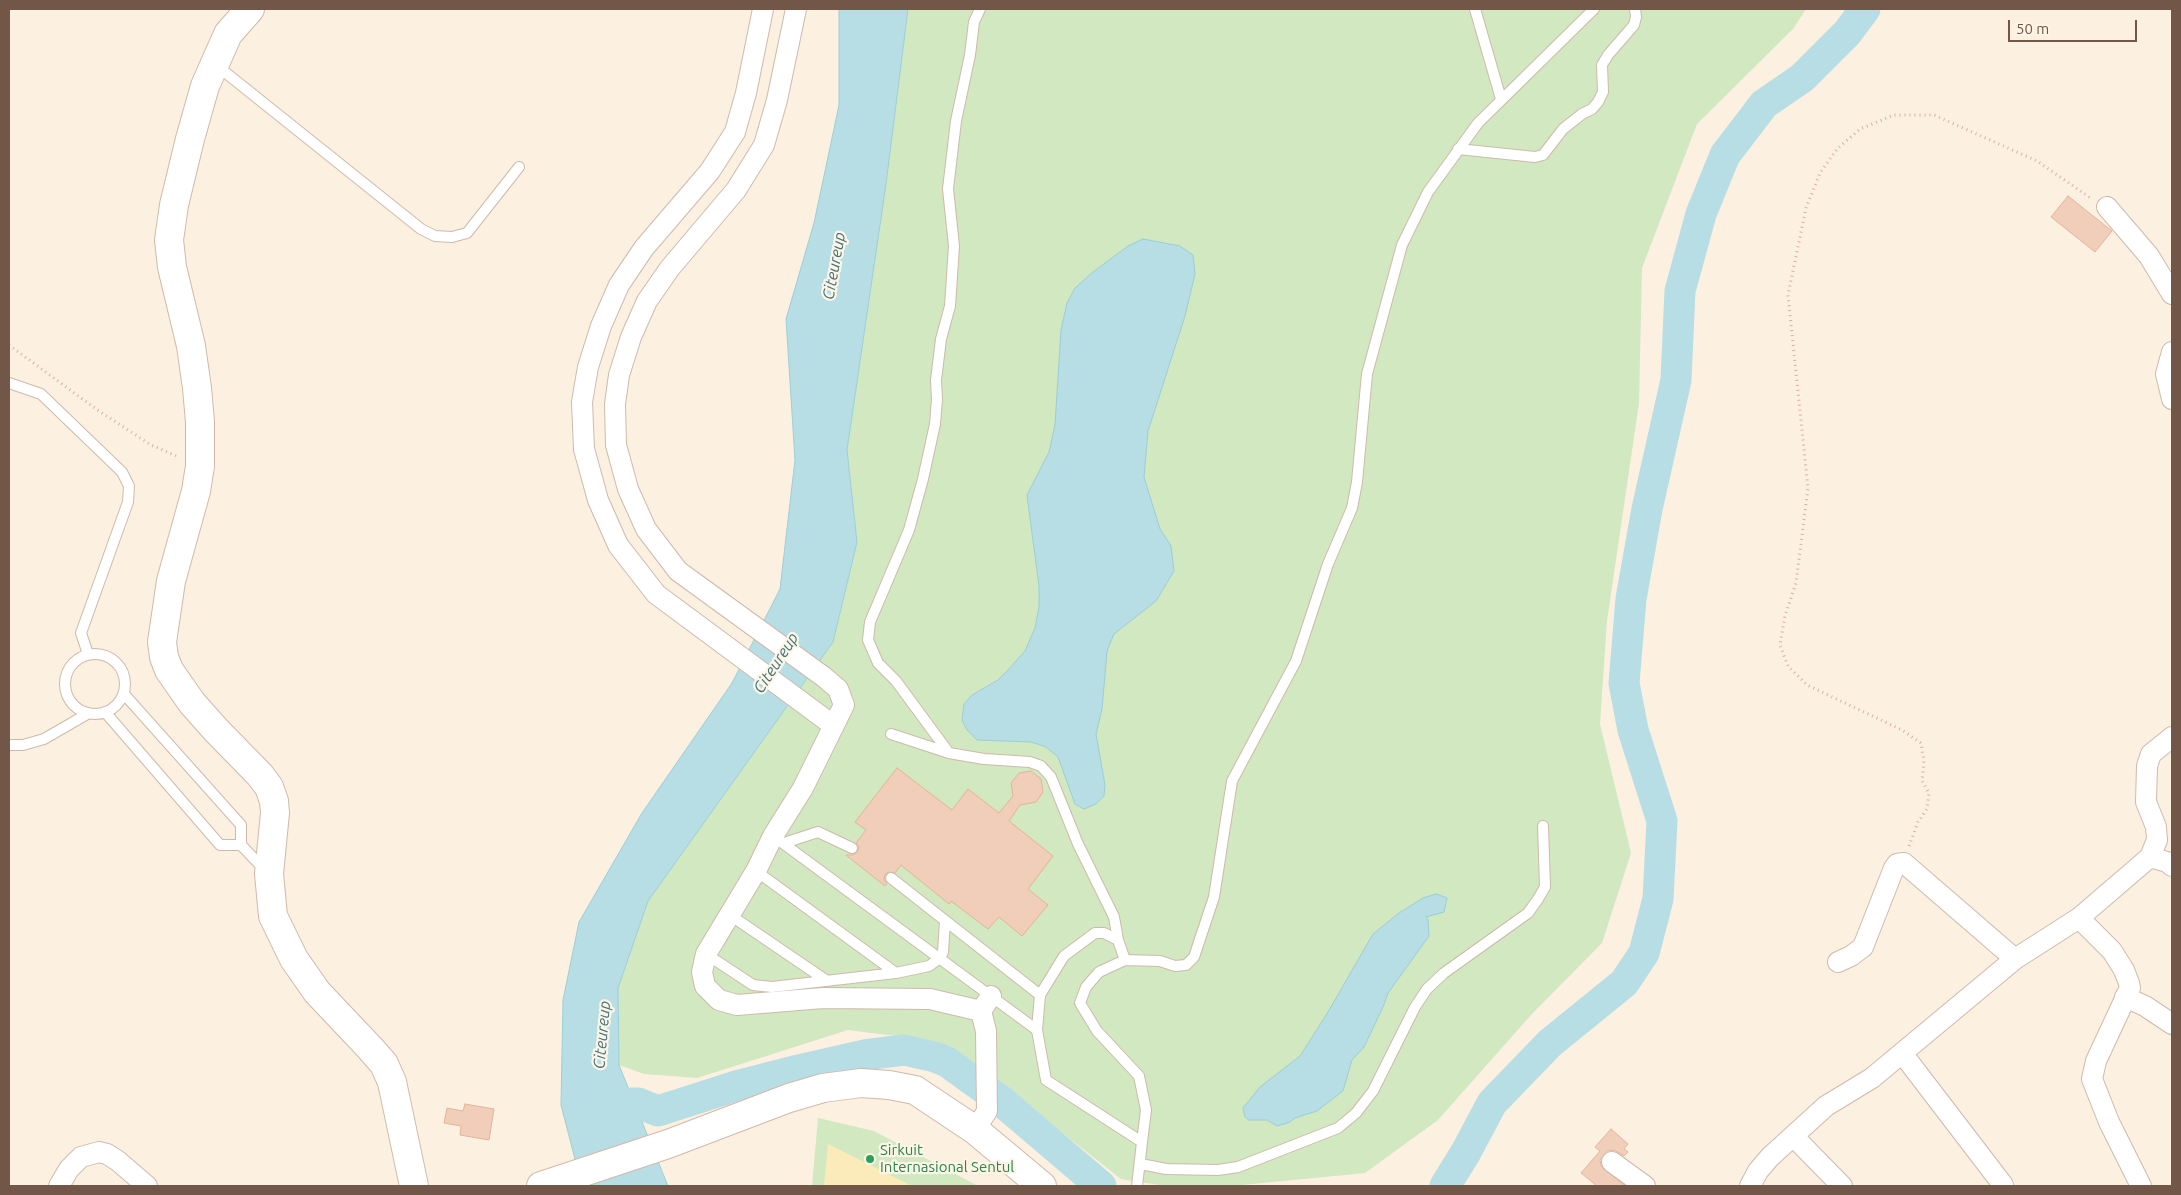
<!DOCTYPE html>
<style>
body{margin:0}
#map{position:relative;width:2181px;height:1195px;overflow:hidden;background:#fcf0e1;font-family:Ubuntu,sans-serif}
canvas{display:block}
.frame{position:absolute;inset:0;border:10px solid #725648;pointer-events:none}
.scale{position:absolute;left:2008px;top:20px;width:129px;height:22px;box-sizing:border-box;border:2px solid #725648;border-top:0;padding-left:6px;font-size:15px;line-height:18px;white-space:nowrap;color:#725648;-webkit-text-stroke:4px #fff5e6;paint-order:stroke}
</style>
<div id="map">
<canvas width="2181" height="1195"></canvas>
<div class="frame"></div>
<div class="scale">50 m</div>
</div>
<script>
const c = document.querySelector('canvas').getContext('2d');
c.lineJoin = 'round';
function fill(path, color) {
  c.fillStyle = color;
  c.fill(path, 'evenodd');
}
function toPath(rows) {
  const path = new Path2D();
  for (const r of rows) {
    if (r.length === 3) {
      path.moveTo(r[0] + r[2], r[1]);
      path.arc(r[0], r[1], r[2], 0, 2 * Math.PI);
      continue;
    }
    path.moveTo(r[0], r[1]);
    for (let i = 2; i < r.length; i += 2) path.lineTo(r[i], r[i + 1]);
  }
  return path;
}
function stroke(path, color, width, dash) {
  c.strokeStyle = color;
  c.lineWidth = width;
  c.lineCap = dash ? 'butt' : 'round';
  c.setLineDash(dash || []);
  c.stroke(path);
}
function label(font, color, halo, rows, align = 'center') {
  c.font = font + ' Ubuntu,sans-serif';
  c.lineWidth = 4.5;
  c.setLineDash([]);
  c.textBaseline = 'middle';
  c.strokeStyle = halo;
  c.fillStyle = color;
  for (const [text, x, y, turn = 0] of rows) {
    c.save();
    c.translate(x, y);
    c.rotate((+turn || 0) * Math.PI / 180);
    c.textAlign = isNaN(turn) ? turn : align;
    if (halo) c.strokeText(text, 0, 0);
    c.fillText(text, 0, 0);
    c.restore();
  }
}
const green = toPath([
 [908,9,1806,9,1793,29,1697,124,1642,268,1639,403,1607,621,1600,724,1631,853,1602,943,1531,1015,1438,1120,1365,1173,1232,1186,1165,1186,1121,1179,975,1064,928,1040,848,1030,697,1078,644,1074,619,1065,618,988,648,901,833,642,857,542,847,450,886,184],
 [818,1118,874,1131,978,1186,812,1186]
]);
const sand = toPath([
 [828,1144,912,1186,824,1186]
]);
const water = toPath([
 [839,9,908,9,886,184,847,450,857,542,833,642,648,901,618,988,619,1065,668,1186,582,1186,561,1105,563,1000,579,922,642,813,732,683,780,589,795,460,786,319,814,223,839,105,839,9],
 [1143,239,1180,246,1193,255,1195,274,1185,316,1148,431,1144,477,1160,529,1171,546,1174,571,1156,601,1114,634,1107,651,1102,709,1096,734,1105,785,1104,796,1096,804,1084,809,1075,804,1058,757,1046,747,1031,742,977,740,967,730,962,720,964,704,972,695,998,680,1008,670,1025,651,1035,628,1039,607,1039,586,1027,495,1049,452,1055,425,1061,330,1067,303,1075,288,1093,272,1128,246,1143,239],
 [1436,894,1447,898,1444,912,1426,917,1428,920,1429,936,1388,993,1383,1007,1364,1047,1352,1060,1343,1091,1317,1111,1295,1118,1290,1122,1277,1126,1267,1120,1249,1120,1245,1117,1243,1108,1260,1087,1300,1056,1328,1012,1373,934,1399,913,1423,898,1436,894]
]);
const river = toPath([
 [597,1104,638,1103,658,1111,736,1086,798,1070,864,1055,904,1050,935,1057,947,1062,1000,1100,1101,1186],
 [1445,1186,1466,1152,1492,1103,1550,1043,1624,983,1644,953,1658,899,1662,821,1633,730,1624,683,1631,599,1647,509,1676,380,1680,291,1701,214,1725,155,1764,104,1802,78,1847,33,1865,9]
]);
const building = toPath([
 [2068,196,2112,231,2095,252,2051,217,2068,196],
 [897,768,952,810,968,789,999,813,1013,796,1011,783,1019,773,1031,771,1041,779,1043,792,1036,802,1020,805,1009,821,1053,856,1028,889,1048,905,1022,936,999,917,988,929,951,901,949,904,901,865,895,873,889,872,885,874,884,880,887,884,885,886,846,855,853,855,858,851,859,847,856,843,866,830,855,822,897,768],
 [465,1104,494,1109,489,1140,460,1135,461,1126,444,1123,447,1108,463,1111,465,1104],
 [1611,1129,1628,1144,1624,1149,1628,1152,1624,1156,1614,1150,1607,1151,1600,1160,1601,1166,1625,1186,1597,1186,1581,1173,1600,1151,1595,1147,1611,1129]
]);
const path = toPath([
 [9,345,96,409,151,445,179,457],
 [1909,846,1918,822,1927,809,1929,793,1922,781,1924,761,1921,743,1902,730,1807,685,1788,666,1780,645,1785,616,1796,583,1808,488,1788,295,1806,208,1820,173,1837,149,1860,129,1894,115,1934,115,2037,161,2092,199]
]);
const lane = toPath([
 [1475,9,1501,99],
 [216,65,421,229,435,236,452,237,467,233,519,167],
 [1458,149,1535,157,1543,155,1563,129,1582,114,1592,109,1598,102,1603,92,1602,65,1608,55,1634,25,1636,17,1635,9],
 [9,383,41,394,122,472,129,486,128,502,81,633,88,654],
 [95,684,30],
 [124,694,241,825,241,845,265,870],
 [105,712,220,845,241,845],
 [891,734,949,753,984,759,1030,762,1041,766,1051,777,1078,844,1114,917,1118,940],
 [9,745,23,745,44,739,89,713],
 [949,753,896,681,878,663,868,640,870,622,909,530,923,479,935,424,937,399,936,380,941,339,950,306,954,246,948,189,956,121,970,55,974,22,980,9],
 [773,836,1037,1030],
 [784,843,818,832,852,848],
 [756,871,896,973],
 [891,878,1040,995],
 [730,915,827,981],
 [706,954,753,985,772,987,896,973,929,966,940,958,943,952,945,922],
 [1125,960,1118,940,1104,933,1095,933,1064,956,1040,995,1037,1030,1046,1080,1142,1142,1137,1186],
 [1142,1142,1146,1110,1139,1076,1097,1031,1080,1003,1086,987,1099,972,1125,960,1160,961,1175,966,1186,965,1194,957,1214,897,1232,781,1296,661,1328,564,1352,508,1357,482,1367,374,1402,245,1428,192,1478,123,1594,9],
 [1141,1164,1166,1169,1218,1170,1238,1167,1338,1128,1356,1113,1373,1091,1415,1007,1427,989,1444,973,1528,913,1538,899,1545,887,1543,826]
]);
const street = toPath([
 [763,9,746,93,735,132,710,171,644,248,619,285,601,326,588,367,582,402,584,449,598,500,618,545,656,594,834,726],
 [796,9,777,100,764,145,736,190,670,268,647,301,631,337,619,375,615,404,616,445,628,489,646,529,678,571,824,677,838,689,844,705,803,788,773,836,756,871,706,954,702,972,705,986,719,1000,737,1005,823,998,930,999,981,1011],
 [2107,207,2149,256,2172,294],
 [2172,352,2166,374,2172,399],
 [2150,857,2167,862,2172,866],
 [2079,918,2112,951,2124,970,2129,983,2130,988,2096,1061,2092,1079,2109,1122,2141,1186],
 [1838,962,1851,956,1863,947,1894,868,1897,864,1904,863,2015,959],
 [2125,997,2145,1006,2172,1024],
 [1902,1053,2003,1185],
 [975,1130,987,1111,986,1031,981,1011,991,996],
 [1794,1137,1842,1186],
 [1612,1162,1645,1186],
 [59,1186,69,1169,81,1157,99,1152,107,1154,118,1161,147,1186],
 [1750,1186,1758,1171,1770,1157,1826,1106,1872,1078,2015,959,2079,918,2150,857,2157,840,2156,827,2146,802,2147,766,2151,754,2172,737]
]);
const secondary = toPath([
 [250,9,228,34,205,86,190,139,174,205,169,240,172,267,191,346,197,388,200,422,200,466,196,491,171,581,162,642,164,657,169,670,192,703,216,730,260,775,269,787,274,801,275,813,269,874,273,916,294,959,317,992,370,1048,384,1064,392,1082,414,1186],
 [541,1186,668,1144,789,1098,823,1088,861,1083,889,1085,915,1090,975,1130,1042,1186]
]);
const markers = [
 [870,1159,5,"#2e9e5b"]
];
const leisureNames = [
 ["Sirkuit",880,1150],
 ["Internasional Sentul",880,1167]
];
const waterNames = [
 ["Citeureup",834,266,-80],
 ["Citeureup",776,663,-57],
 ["Citeureup",602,1035,-85]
];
fill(green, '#d1e8c0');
fill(sand, '#fbebbb');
fill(water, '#b6dee4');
stroke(water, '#9cced6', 1);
stroke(river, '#b6dee4', 31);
fill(building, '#f0ceb9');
stroke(building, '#e3b49a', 1);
stroke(lane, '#cebaab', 12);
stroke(street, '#cebaab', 22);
stroke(secondary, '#d1b9a8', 30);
stroke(path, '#d5b19d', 3, [1, 4]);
stroke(lane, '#fff', 10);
stroke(street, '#fff', 20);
stroke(secondary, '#fff', 28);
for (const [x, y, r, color] of markers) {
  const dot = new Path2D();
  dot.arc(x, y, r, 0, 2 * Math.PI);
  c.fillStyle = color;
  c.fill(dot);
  stroke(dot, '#fff5e6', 2);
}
label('15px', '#27864d', '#fff5e6', leisureNames, 'left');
label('italic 16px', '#40757f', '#fff5e6', waterNames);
</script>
